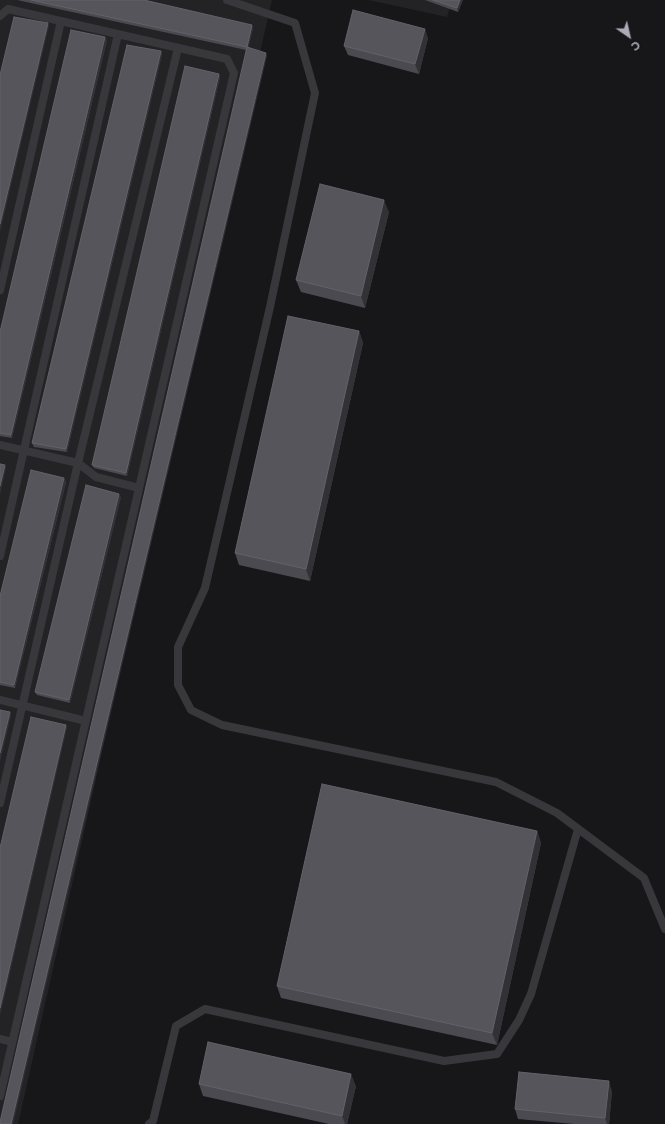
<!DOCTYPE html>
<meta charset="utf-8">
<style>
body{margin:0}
#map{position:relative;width:665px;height:1124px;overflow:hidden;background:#171618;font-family:Montserrat,sans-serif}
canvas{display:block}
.north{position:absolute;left:609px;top:16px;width:40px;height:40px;-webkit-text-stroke:3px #121113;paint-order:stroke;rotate:146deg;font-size:11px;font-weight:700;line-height:16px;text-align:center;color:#aaabb6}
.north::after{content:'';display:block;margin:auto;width:14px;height:18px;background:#aaabb6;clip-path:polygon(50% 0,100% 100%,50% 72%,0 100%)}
</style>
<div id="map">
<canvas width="665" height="1124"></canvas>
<div class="north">С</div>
</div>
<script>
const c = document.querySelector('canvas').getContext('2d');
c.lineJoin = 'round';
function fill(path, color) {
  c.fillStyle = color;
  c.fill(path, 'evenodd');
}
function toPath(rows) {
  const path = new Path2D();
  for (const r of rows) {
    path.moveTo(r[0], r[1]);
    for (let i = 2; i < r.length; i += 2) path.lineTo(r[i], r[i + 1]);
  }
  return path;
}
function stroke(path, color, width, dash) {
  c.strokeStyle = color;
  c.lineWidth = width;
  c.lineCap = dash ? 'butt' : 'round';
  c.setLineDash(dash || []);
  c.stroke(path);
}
const built = toPath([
 [0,0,272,0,18,1124,0,1124],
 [368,0,452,0,447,17]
]);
const service = toPath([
 [227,0,295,23,315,93,270,307,205,588,178,647,178,685,191,710,222,725,496,782,557,813,644,878,665,929],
 [0,16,8,9,227,59,234,73,0,1096],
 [0,290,61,21],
 [0,445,78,463,96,477,139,488],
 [0,556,118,34],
 [0,700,86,721],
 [0,803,78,463,178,48],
 [0,1039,12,1042],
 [149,1124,153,1121,176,1026,205,1009,444,1061,497,1054,519,1020,531,994,578,829]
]);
const wall = toPath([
 [17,0,144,0,253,28,248,48,267,56,246,50],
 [425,0,463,0,458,12],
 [428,38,419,74,348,55,344,46],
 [107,40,12,438,0,436,0,332],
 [161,51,162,54,67,452,34,447,32,443],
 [219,74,220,77,127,476,94,468,92,465],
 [389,212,365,308,301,292,296,280],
 [359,331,363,343,310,581,239,565,235,553],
 [64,478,66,482,15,688,0,685,0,596],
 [121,497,70,703,37,695,35,692],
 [537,831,541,843,497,1045,281,998,277,986],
 [199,1084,356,1086,347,1124,329,1124,203,1096],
 [612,1091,609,1124,574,1124,518,1119,515,1109]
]);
const shadedWall = toPath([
 [460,0,463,0,458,12,457,8],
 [48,23,49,26,0,232,0,224],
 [252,25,253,28,248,51,247,47],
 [425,29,428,38,419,74,415,64],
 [105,37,107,40,12,438,11,435],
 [161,51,162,54,67,452,66,449],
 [266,53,267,56,13,1124,11,1124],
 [219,74,220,77,127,476,126,473],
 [384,200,389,212,365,308,361,296],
 [359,331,363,343,310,581,306,569],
 [5,465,6,468,0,495,0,486],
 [64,478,66,482,15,688,14,685],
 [119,494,121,497,70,703,69,700],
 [10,712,11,716,0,762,0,753],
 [66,725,67,728,0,1016,0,1008],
 [537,831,541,843,497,1045,492,1033],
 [351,1074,356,1086,347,1124,345,1124,342,1116],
 [609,1081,612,1091,609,1124,607,1124,605,1118]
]);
const building = toPath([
 [31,0,144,0,252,25,247,47,31,0],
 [433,0,460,0,457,8,433,0],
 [353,10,425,29,415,64,344,46,353,10],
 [14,17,48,23,0,224,0,75,14,17],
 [71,30,105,37,11,435,0,433,0,332,71,30],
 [127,45,161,51,66,449,32,443,127,45],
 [247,47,266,53,11,1124,0,1124,0,1122,247,47],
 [185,66,219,74,126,473,92,465,185,66],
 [320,184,384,200,361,296,296,280,320,184],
 [288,316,359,331,306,569,235,553,288,316],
 [0,464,5,465,0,486,0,464],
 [31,470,64,478,14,685,0,682,0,596,31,470],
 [86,485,119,494,69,700,35,692,86,485],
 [0,710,10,712,0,753,0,710],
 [31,717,66,725,0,1008,0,848,31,717],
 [322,784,537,831,492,1033,277,986,322,784],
 [208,1042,351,1074,342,1116,199,1084,208,1042],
 [519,1072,609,1081,605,1118,515,1109,519,1072]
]);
fill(built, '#232225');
stroke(service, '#38383c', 8);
fill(wall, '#4b4a50');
fill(shadedWall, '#323135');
fill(building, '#55555b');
stroke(building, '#636269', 1);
</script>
